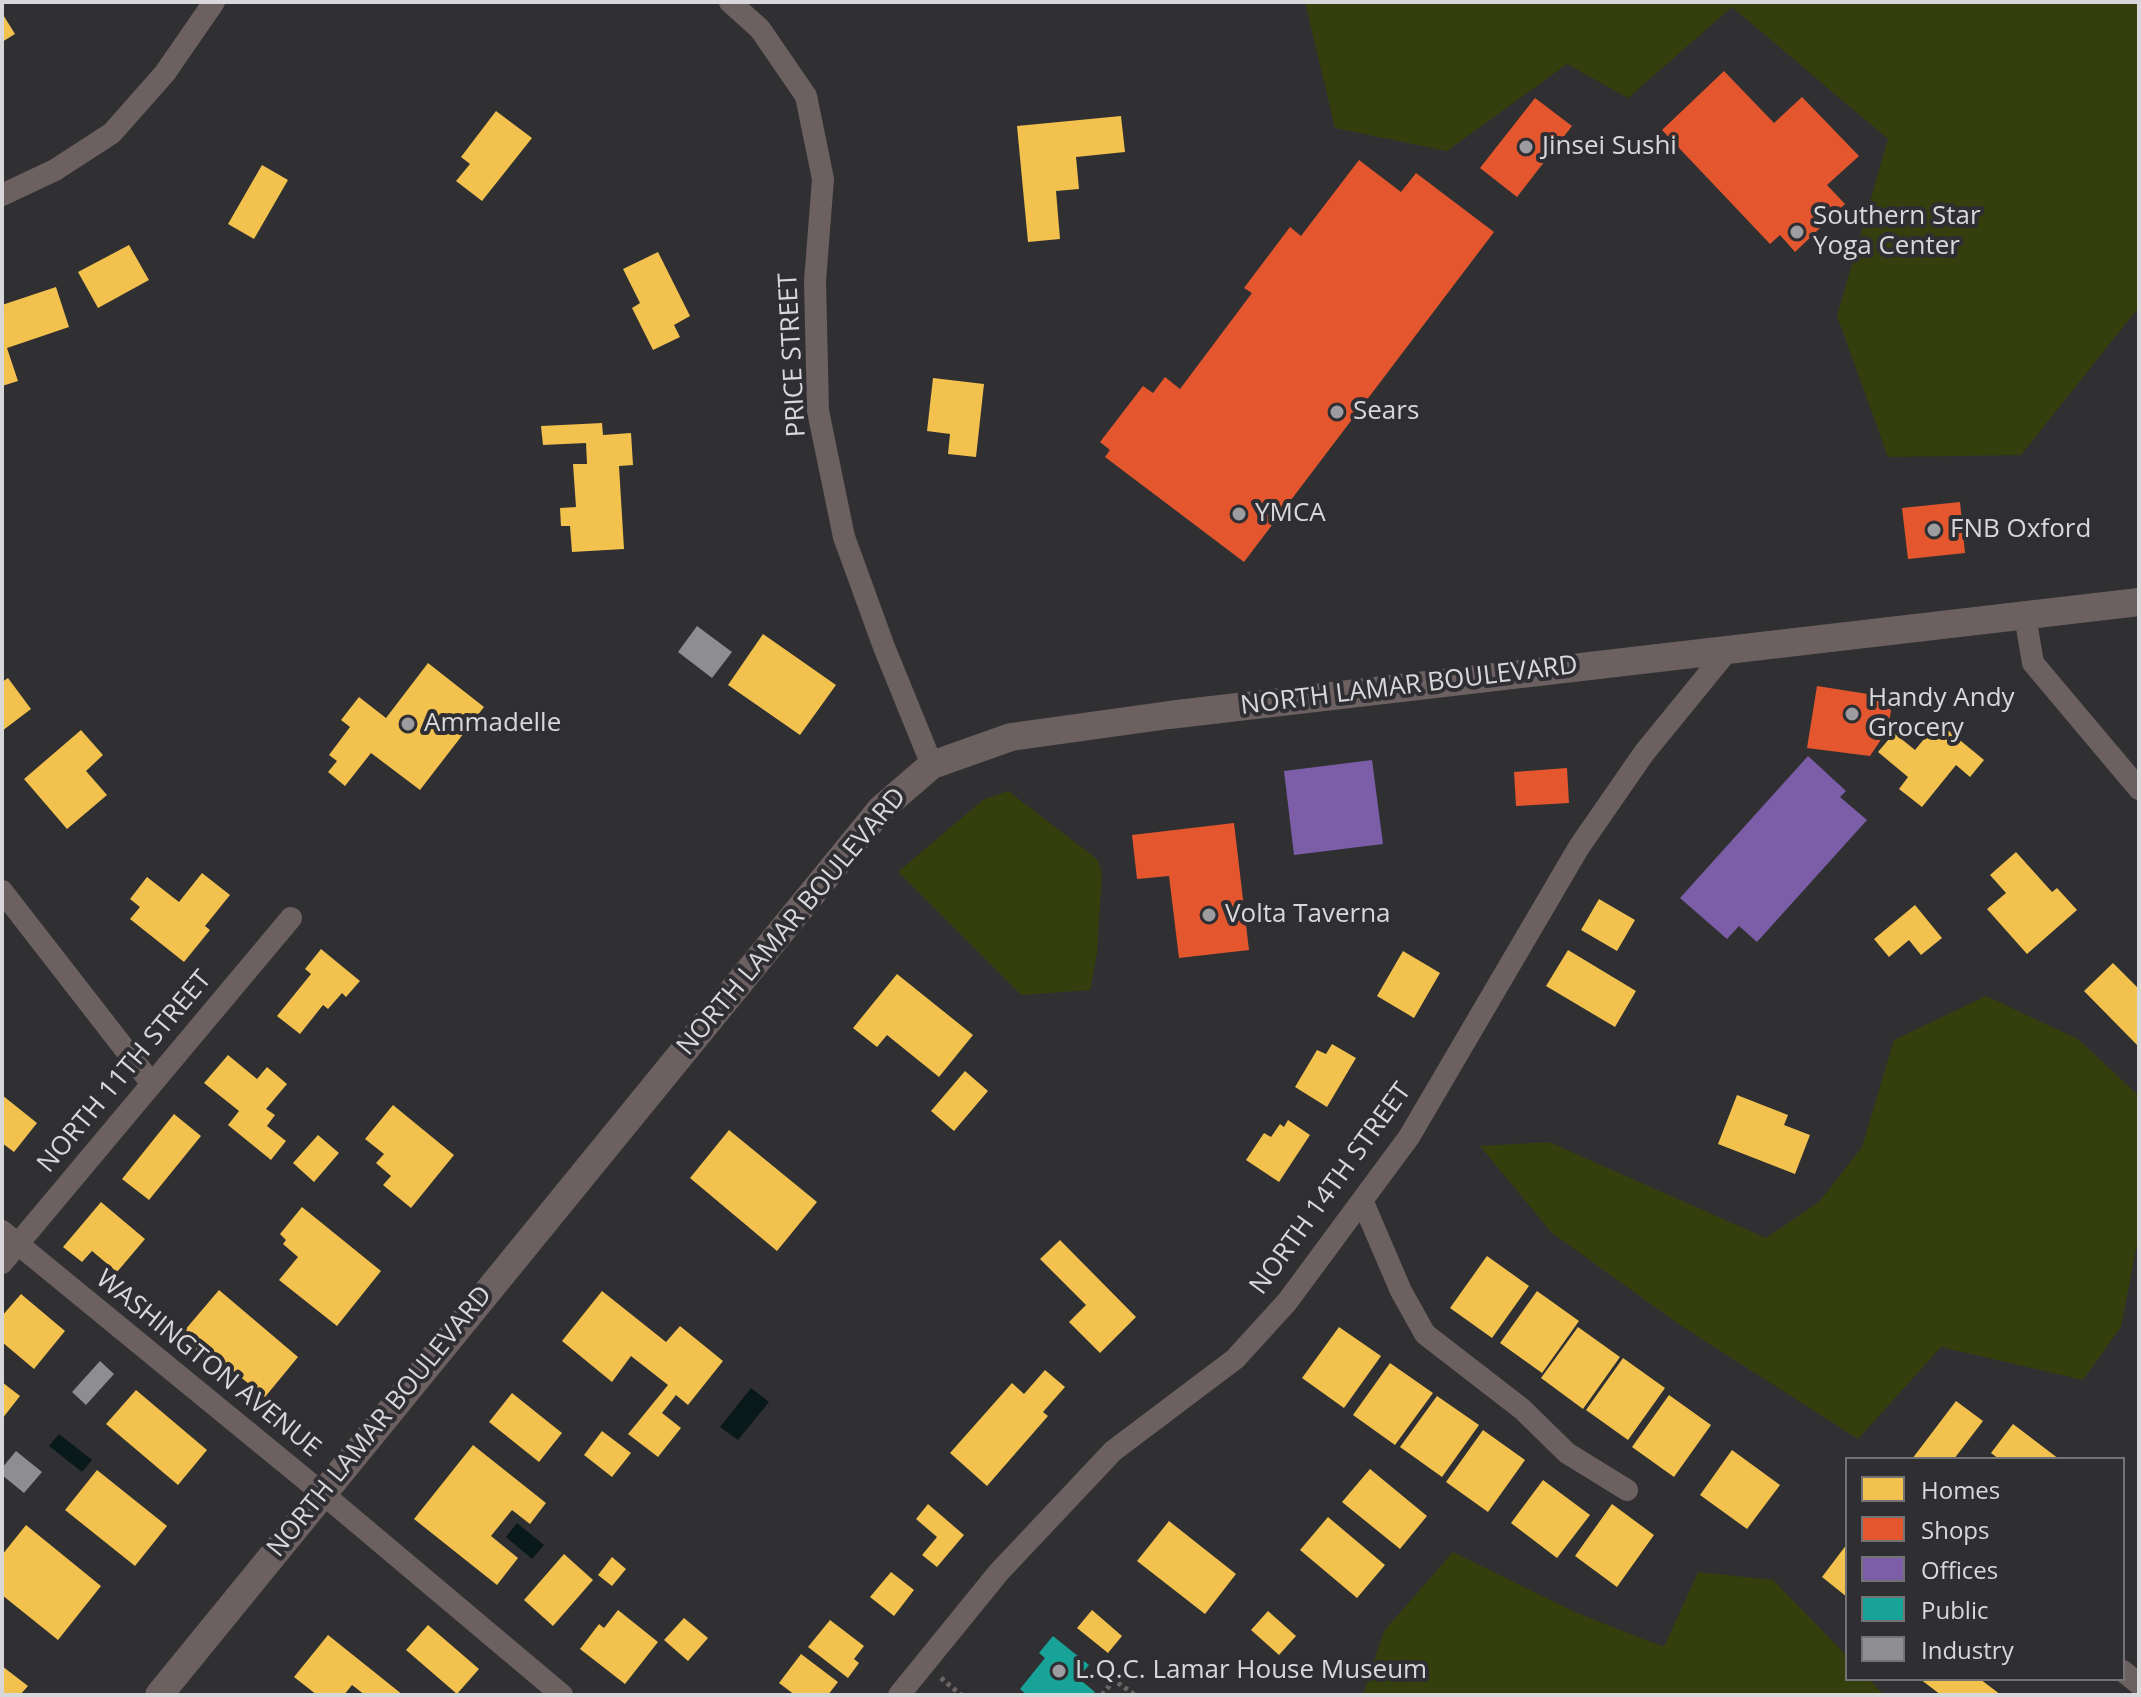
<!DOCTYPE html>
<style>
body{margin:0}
#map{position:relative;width:2141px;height:1697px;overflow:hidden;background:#303032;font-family:"Open Sans",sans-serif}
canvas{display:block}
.frame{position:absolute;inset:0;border:4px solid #d8d8db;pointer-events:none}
.legend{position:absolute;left:1845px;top:1457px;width:280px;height:224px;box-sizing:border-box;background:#2f2f33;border:2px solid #737376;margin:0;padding:10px 14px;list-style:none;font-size:24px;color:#d8d8db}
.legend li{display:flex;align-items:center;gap:16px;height:40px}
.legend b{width:40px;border:2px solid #737376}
</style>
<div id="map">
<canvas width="2141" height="1697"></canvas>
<div class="frame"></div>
<ul class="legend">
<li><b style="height:22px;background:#f2c14e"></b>Homes</li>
<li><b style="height:22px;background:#e4572e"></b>Shops</li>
<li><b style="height:22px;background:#7b5ea7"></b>Offices</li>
<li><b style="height:22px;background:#17a398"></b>Public</li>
<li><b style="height:22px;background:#8d8d92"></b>Industry</li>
</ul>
</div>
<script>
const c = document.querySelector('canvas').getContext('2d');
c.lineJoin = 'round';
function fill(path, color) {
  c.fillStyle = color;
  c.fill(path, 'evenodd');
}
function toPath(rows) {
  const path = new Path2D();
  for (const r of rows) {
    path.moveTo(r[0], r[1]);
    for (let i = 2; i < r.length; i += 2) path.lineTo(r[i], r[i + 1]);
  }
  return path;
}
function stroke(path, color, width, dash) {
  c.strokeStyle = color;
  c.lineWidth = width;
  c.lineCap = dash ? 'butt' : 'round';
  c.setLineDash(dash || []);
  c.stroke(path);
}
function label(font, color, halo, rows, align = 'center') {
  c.font = font + ' "Open Sans",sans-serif';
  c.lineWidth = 8;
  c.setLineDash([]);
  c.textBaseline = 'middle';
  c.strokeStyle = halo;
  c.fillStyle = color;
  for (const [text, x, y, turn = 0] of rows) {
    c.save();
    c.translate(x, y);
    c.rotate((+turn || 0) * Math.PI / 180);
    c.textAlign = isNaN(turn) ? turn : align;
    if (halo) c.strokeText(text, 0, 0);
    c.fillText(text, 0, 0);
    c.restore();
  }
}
const green = toPath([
 [1305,2,2139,2,2139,307,2021,455,1888,457,1837,316,1888,139,1732,7,1628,98,1567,64,1447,151,1335,128],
 [1008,791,1097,859,1102,873,1097,953,1090,990,1021,995,898,872,983,800],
 [1986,996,2078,1039,2139,1096,2139,1234,2121,1327,2083,1380,1941,1347,1858,1439,1680,1325,1552,1233,1480,1146,1549,1142,1766,1238,1819,1202,1862,1147,1894,1040],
 [1453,1552,1577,1613,1664,1647,1698,1572,1773,1580,1847,1656,1847,1679,1869,1679,1884,1695,1363,1695,1384,1631]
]);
const water = toPath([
 [751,1388,769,1402,738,1440,720,1427],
 [59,1434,92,1460,82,1472,49,1446],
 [517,1523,544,1545,532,1559,506,1537]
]);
const homes = toPath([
 [2,13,15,34,2,42],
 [496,111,532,138,482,201,456,181,470,164,461,157],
 [1121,116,1125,152,1076,157,1079,189,1056,191,1060,239,1028,242,1017,126],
 [262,165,288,180,254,239,228,224],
 [129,245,149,280,98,308,78,272],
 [658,252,690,316,674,325,680,337,653,350,632,308,640,303,623,269],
 [56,287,69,327,7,348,18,381,2,386,2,305],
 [933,378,984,384,976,457,948,454,950,434,927,431],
 [602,423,603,435,631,433,633,465,619,466,624,549,572,552,570,526,561,526,560,508,576,507,573,464,587,464,586,443,543,445,541,426],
 [763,634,836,685,800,735,728,685],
 [428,663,484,707,420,790,371,753,345,786,328,772,337,761,329,755,350,727,341,720,359,697,386,718],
 [8,678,31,709,2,731,2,682],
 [1938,722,1984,760,1970,777,1956,765,1922,807,1899,789,1908,777,1878,752,1894,733,1915,750],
 [81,730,103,755,86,771,107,795,67,829,24,779],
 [2016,852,2052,892,2057,888,2077,910,2027,954,1987,909,2006,893,1990,875],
 [202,873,230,895,205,926,210,930,184,962,130,919,140,907,130,899,147,877,179,902],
 [1599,899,1635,920,1617,951,1581,930],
 [1915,905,1942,938,1921,955,1909,940,1889,957,1874,939],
 [321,949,360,981,346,997,342,993,328,1009,323,1005,300,1034,277,1016,311,974,305,969],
 [1568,950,1636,991,1615,1027,1546,986],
 [1403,951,1440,973,1414,1018,1377,996],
 [2113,963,2139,989,2139,1047,2084,991],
 [897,974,973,1035,939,1077,887,1035,877,1047,853,1028],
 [1332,1044,1356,1058,1327,1107,1295,1087,1317,1050,1326,1054],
 [228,1055,257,1079,267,1067,287,1084,266,1109,275,1115,267,1126,286,1141,271,1160,228,1125,239,1111,204,1083],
 [965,1071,988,1091,954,1131,931,1111],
 [2,1095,37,1123,14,1152,2,1143],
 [1737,1095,1788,1115,1784,1125,1810,1135,1795,1174,1718,1144],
 [393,1105,454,1155,411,1208,383,1185,391,1176,376,1163,384,1154,365,1139],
 [174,1114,201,1136,149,1200,122,1179],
 [1288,1120,1310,1135,1279,1182,1246,1160,1264,1133,1271,1137,1280,1124,1284,1127],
 [729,1130,817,1202,777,1251,690,1178],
 [318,1135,339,1153,314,1182,293,1163],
 [101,1202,145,1239,117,1272,92,1251,82,1262,63,1247],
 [302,1207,381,1271,337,1326,279,1280,298,1257,283,1244,286,1240,280,1234],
 [1060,1240,1136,1317,1100,1353,1069,1322,1086,1305,1040,1259],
 [1487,1256,1529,1286,1492,1338,1450,1308],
 [219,1290,298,1357,265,1397,216,1357,211,1363,179,1337],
 [602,1291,666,1342,680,1326,723,1361,688,1405,676,1395,662,1413,681,1428,658,1457,628,1434,668,1385,631,1356,612,1382,562,1341],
 [1537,1291,1579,1321,1542,1373,1500,1343],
 [21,1294,65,1331,34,1369,2,1342,2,1316],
 [1339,1327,1381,1356,1344,1408,1302,1378],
 [1578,1327,1620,1357,1583,1409,1541,1378],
 [1623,1358,1665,1388,1628,1440,1586,1410],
 [1390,1363,1433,1393,1395,1445,1353,1415],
 [1045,1370,1065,1387,1043,1412,1048,1416,987,1486,950,1453,1012,1383,1024,1394],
 [2,1382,20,1396,2,1419],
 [136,1390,207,1450,178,1485,106,1424],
 [512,1393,562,1433,539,1462,489,1422],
 [1669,1395,1711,1425,1674,1477,1632,1447],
 [1437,1396,1479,1425,1442,1477,1400,1447],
 [1956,1401,1983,1421,1954,1459,1912,1459],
 [2013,1424,2059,1459,1999,1459,1991,1453],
 [1483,1430,1525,1460,1488,1512,1446,1482],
 [602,1431,631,1453,612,1477,584,1455],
 [473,1445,546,1503,530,1524,512,1510,491,1536,518,1558,497,1585,414,1519],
 [1732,1450,1780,1485,1747,1529,1700,1495],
 [1370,1469,1427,1516,1400,1549,1342,1502],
 [97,1470,167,1526,135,1566,65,1510],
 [1543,1480,1590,1515,1557,1558,1511,1523],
 [928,1504,964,1535,937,1567,922,1555,937,1537,916,1519],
 [1612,1504,1654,1535,1617,1587,1575,1556],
 [1328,1517,1385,1565,1357,1598,1300,1550],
 [1169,1521,1236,1574,1205,1614,1137,1561],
 [26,1525,101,1586,58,1640,2,1595,2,1555],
 [1847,1544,1847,1597,1822,1577],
 [564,1554,593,1580,553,1626,524,1600],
 [612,1557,626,1569,612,1586,598,1575],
 [891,1572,914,1590,894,1616,870,1597],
 [618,1610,658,1642,625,1684,580,1649,599,1624,604,1628],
 [1092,1610,1122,1636,1108,1653,1077,1628],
 [1268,1611,1296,1636,1279,1655,1251,1630],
 [684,1618,708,1638,688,1661,664,1640],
 [830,1620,864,1646,854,1659,859,1663,848,1678,808,1647],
 [428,1625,479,1669,457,1694,406,1650],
 [328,1635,403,1695,365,1695,352,1685,344,1695,317,1695,294,1677],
 [801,1654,838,1682,828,1695,795,1695,779,1683],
 [2,1666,28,1686,20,1695,2,1695],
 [1920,1679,1980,1679,2001,1695,1941,1695]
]);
const shops = toPath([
 [1724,71,1774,123,1802,97,1859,156,1827,185,1845,204,1795,252,1780,235,1770,244,1662,130],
 [1535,98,1572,126,1517,197,1480,168],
 [1359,160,1401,192,1416,173,1494,232,1244,562,1105,457,1110,450,1100,442,1143,386,1153,393,1165,377,1180,389,1252,293,1244,288,1290,227,1301,236],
 [1960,502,1965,553,1908,559,1902,508],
 [1817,686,1893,698,1888,729,1870,756,1807,748],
 [1567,768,1569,803,1516,806,1514,772],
 [1234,823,1249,950,1179,958,1169,876,1137,879,1132,835]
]);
const offices = toPath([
 [1808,756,1846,791,1840,797,1867,820,1757,942,1739,926,1727,939,1680,898],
 [1372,760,1383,844,1294,855,1284,771]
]);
const public = toPath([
 [1053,1636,1089,1665,1078,1678,1095,1692,1093,1695,1027,1695,1020,1689,1045,1658,1039,1653]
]);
const industry = toPath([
 [697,626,732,652,712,678,678,652],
 [100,1361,114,1374,86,1405,72,1392],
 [16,1451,42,1472,24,1493,2,1475,2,1468]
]);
const path = toPath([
 [941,1678,961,1695],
 [1102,1695,1114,1680,1135,1695]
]);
const minor = toPath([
 [730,2,760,29,806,96,823,179,815,281,818,411,844,537,884,647,932,765],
 [2,195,55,170,112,133,165,73,214,2],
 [2025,616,2033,663,2139,789],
 [2,891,152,1084],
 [1362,1200,1401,1291,1425,1334,1522,1409,1567,1453,1627,1490],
 [2,1231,322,1493,562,1695],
 [2,1263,291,918],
 [2123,1671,2139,1684],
 [899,1695,999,1572,1113,1451,1235,1359,1287,1302,1409,1137,1579,847,1644,753,1728,650]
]);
const tertiary = toPath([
 [159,1695,881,809,932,765,1011,737,1169,715,2139,602]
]);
const markers = [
 [1526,147,8,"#9d9da0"],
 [1797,232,8,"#9d9da0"],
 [1337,412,8,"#9d9da0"],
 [1239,514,8,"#9d9da0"],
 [1934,530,8,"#9d9da0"],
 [1852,714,8,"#9d9da0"],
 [408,724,8,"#9d9da0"],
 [1209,915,8,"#9d9da0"],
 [1059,1671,8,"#9d9da0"]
];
const poiNames = [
 ["Jinsei Sushi",1542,147],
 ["Southern Star",1813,217],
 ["Yoga Center",1813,247],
 ["Sears",1353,412],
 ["YMCA",1255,514],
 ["FNB Oxford",1950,530],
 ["Handy Andy",1868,699],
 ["Grocery",1868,729],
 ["Ammadelle",424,724],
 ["Volta Taverna",1225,915],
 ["L.Q.C. Lamar House Museum",1075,1671]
];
const streetNames = [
 ["PRICE STREET",793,355,-93],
 ["NORTH LAMAR BOULEVARD",1409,686,-7],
 ["NORTH LAMAR BOULEVARD",792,922,-50],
 ["NORTH 11TH STREET",125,1072,-50],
 ["NORTH 14TH STREET",1331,1189,-54],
 ["WASHINGTON AVENUE",208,1364,39],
 ["NORTH LAMAR BOULEVARD",380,1422,-51]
];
fill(green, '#353e0d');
fill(water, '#091819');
fill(homes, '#f2c14e');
fill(shops, '#e4572e');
fill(offices, '#7b5ea7');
fill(public, '#17a398');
fill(industry, '#8d8d92');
stroke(path, '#6c6466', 5, [4, 4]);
stroke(minor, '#6c6061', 22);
stroke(tertiary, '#6c6061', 28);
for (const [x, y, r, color] of markers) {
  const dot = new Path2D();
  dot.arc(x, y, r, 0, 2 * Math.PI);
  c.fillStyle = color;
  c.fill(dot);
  stroke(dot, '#2f2f33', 3);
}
label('26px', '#d8d8db', '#2f2f33', poiNames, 'left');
label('26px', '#d8d8db', '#2f2f33', streetNames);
</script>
